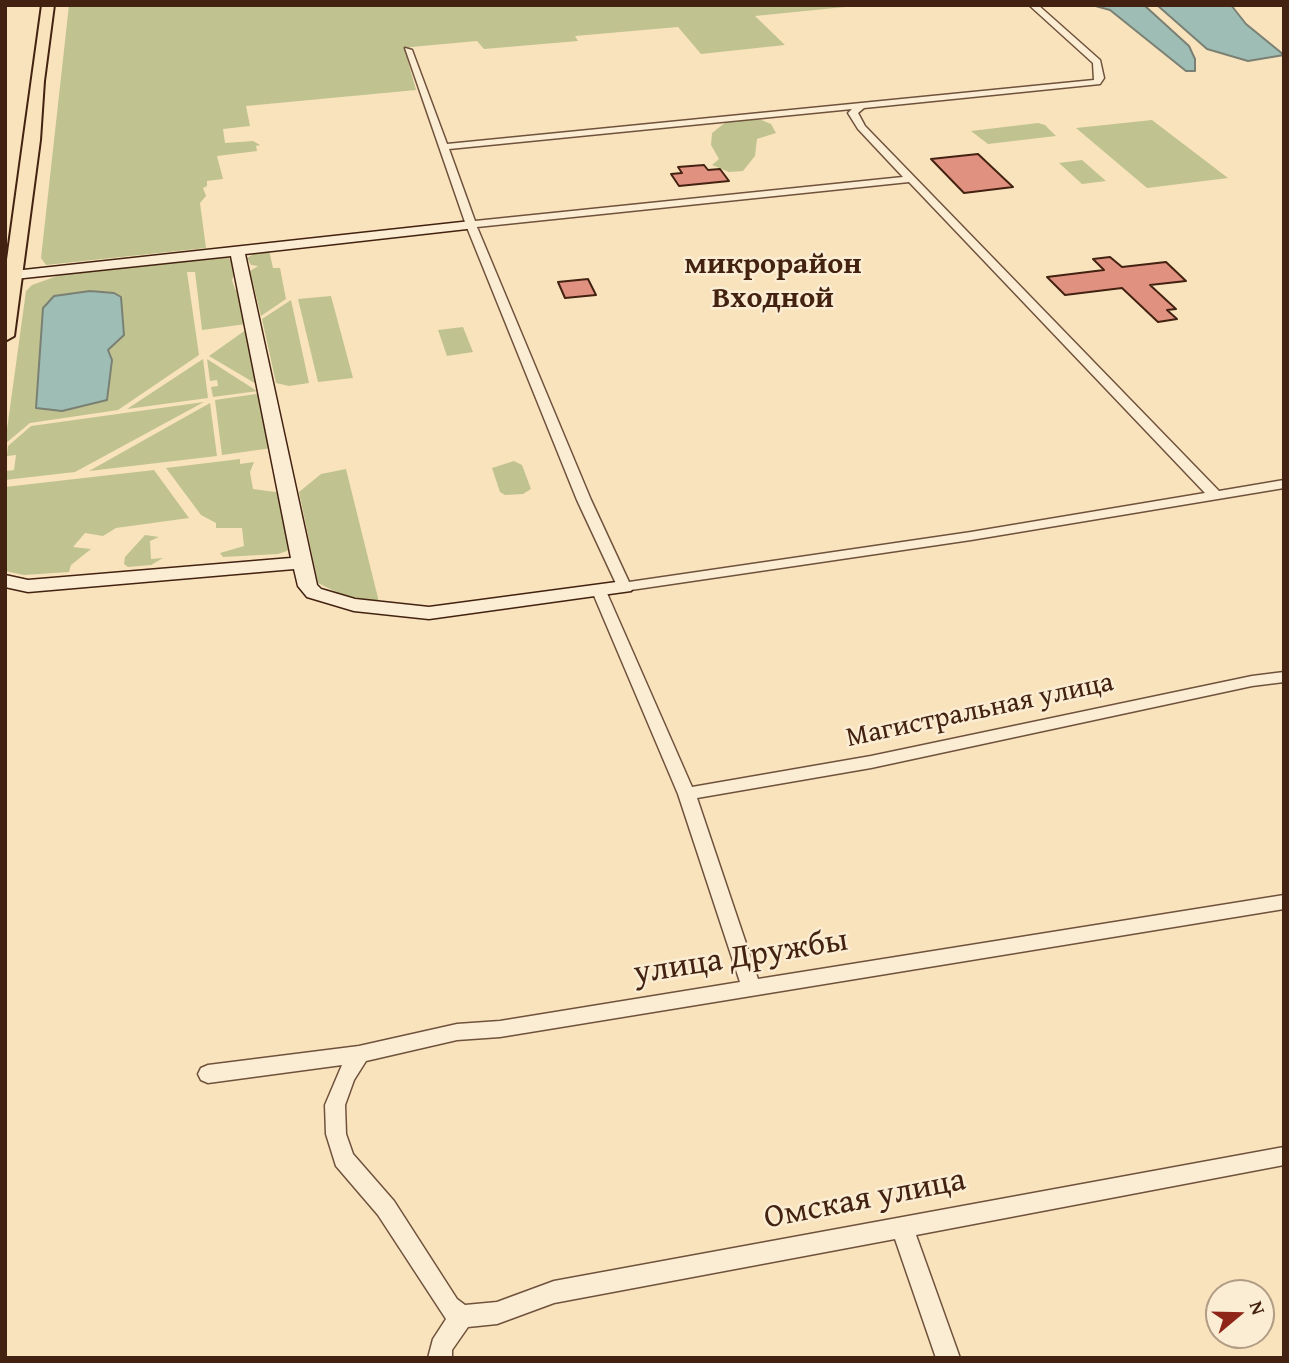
<!DOCTYPE html>
<meta charset="utf-8">
<style>
body{margin:0}
#map{position:relative;width:1289px;height:1363px;overflow:hidden;background:#f9e3bd;font-family:"Gentium Book Plus",serif}
canvas{display:block}
.frame{position:absolute;inset:0;border:7px solid #432211;pointer-events:none}
.north{position:absolute;left:1205px;top:1279px;width:70px;height:70px;box-sizing:border-box;background:#fbedd4;border:2px solid #b19c86;border-radius:50%;rotate:71deg;font-size:19px;font-weight:700;line-height:28px;text-align:center;color:#432211}
.north::after{content:'';display:block;margin:auto;width:24px;height:32px;background:#8f2418;clip-path:polygon(50% 0,100% 100%,50% 72%,0 100%)}
</style>
<div id="map">
<canvas width="1289" height="1363"></canvas>
<div class="frame"></div>
<div class="north">N</div>
</div>
<script>
const c = document.querySelector('canvas').getContext('2d');
c.lineJoin = 'round';
function fill(path, color) {
  c.fillStyle = color;
  c.fill(path, 'evenodd');
}
function toPath(rows) {
  const path = new Path2D();
  for (const r of rows) {
    path.moveTo(r[0], r[1]);
    for (let i = 2; i < r.length; i += 2) path.lineTo(r[i], r[i + 1]);
  }
  return path;
}
function stroke(path, color, width, dash) {
  c.strokeStyle = color;
  c.lineWidth = width;
  c.lineCap = dash ? 'butt' : 'round';
  c.setLineDash(dash || []);
  c.stroke(path);
}
function label(font, color, halo, rows, align = 'center') {
  c.font = font + ' "Gentium Book Plus",serif';
  c.lineWidth = 5;
  c.setLineDash([]);
  c.textBaseline = 'middle';
  c.strokeStyle = halo;
  c.fillStyle = color;
  for (const [text, x, y, turn = 0] of rows) {
    c.save();
    c.translate(x, y);
    c.rotate((+turn || 0) * Math.PI / 180);
    c.textAlign = isNaN(turn) ? turn : align;
    if (halo) c.strokeText(text, 0, 0);
    c.fillText(text, 0, 0);
    c.restore();
  }
}
const green = toPath([
 [69,5,865,5,755,16,785,45,701,54,678,27,575,36,578,41,484,49,477,41,411,47,406,49,406,54,416,90,246,106,250,126,223,129,225,143,253,141,260,145,256,146,257,151,217,156,223,179,207,181,207,186,203,188,206,196,200,203,206,248,46,265,41,258],
 [754,117,771,124,776,133,757,139,755,156,743,171,729,172,712,165,719,159,711,145,712,133,726,122],
 [1152,120,1228,178,1147,188,1076,128],
 [1038,123,1045,125,1056,136,988,144,971,131],
 [1082,160,1106,181,1082,184,1059,163],
 [260,250,269,250,273,268,280,268,286,299,261,316,250,271,258,266,251,265,247,258],
 [213,256,228,257,237,268,232,280,235,289,241,295,246,324,202,330,195,272,187,272,199,355,118,410,30,423,5,444,26,291,32,285,60,275],
 [331,296,353,378,318,382,298,299],
 [291,300,309,383,289,386,276,383,262,319],
 [250,327,263,388,209,356],
 [463,327,473,352,447,356,438,330],
 [203,359,208,398,127,409],
 [207,359,257,391,258,391,213,397,211,387,218,386,217,380,210,381],
 [263,393,272,448,222,455,215,400],
 [204,402,75,472,5,480,6,471,14,470,16,455,7,456,8,446,31,426],
 [210,403,217,456,89,471],
 [240,459,240,464,254,462,250,472,253,489,283,493,292,544,287,551,278,554,223,557,220,553,244,546,242,528,216,528,216,523,201,515,166,468],
 [514,461,522,465,531,489,523,494,505,495,500,492,492,468],
 [346,469,379,602,342,595,318,583,299,492,321,474],
 [154,470,189,518,116,528,103,536,85,533,73,547,91,549,71,565,69,572,24,575,5,571,5,487],
 [145,535,159,537,150,541,151,559,163,558,151,565,128,567,124,564,125,557]
]);
const water = toPath([
 [1092,5,1144,5,1189,46,1195,59,1195,71,1186,71,1110,10,1092,5],
 [1157,5,1231,5,1246,24,1284,55,1248,61,1207,49,1157,5],
 [90,291,114,293,121,297,124,335,108,350,112,360,107,400,62,411,36,408,43,308,54,296,90,291]
]);
const building = toPath([
 [978,154,1013,187,964,193,931,159,978,154],
 [704,165,708,170,720,169,729,181,679,186,671,174,682,173,678,167,704,165],
 [1110,257,1122,267,1166,262,1186,281,1150,285,1176,309,1167,310,1177,319,1158,322,1122,288,1065,295,1047,277,1104,270,1093,259,1110,257],
 [588,279,596,295,565,298,558,282,588,279]
]);
const street = toPath([
 [1029,5,1038,5,1100,60,1104,78,1100,84,864,108,858,113,865,126,1219,491,1284,480,1284,488,971,540,624,591,619,590,577,500,466,225,405,48,412,50,447,144,1094,80,1093,63,1029,5],
 [852,109,848,113,858,129,903,177,475,221,449,149,852,109],
 [909,182,1205,493,971,532,629,582,591,500,477,227,909,182],
 [599,586,606,591,692,787,871,756,1252,676,1284,672,1284,682,1252,686,871,768,697,798,758,979,1284,895,1284,909,500,1037,457,1040,366,1061,354,1080,345,1105,346,1134,353,1154,394,1201,457,1299,465,1305,497,1302,554,1281,1284,1147,1284,1165,916,1235,960,1358,936,1358,895,1239,554,1303,497,1324,468,1327,452,1350,452,1358,428,1358,433,1339,446,1319,378,1215,336,1166,326,1134,325,1105,342,1065,208,1083,201,1080,198,1074,201,1068,208,1065,359,1046,457,1024,500,1021,740,982,678,794,592,591,599,586]
]);
const secondary = toPath([
 [471,221,478,225,476,228,245,254,317,585,321,589,355,599,429,607,624,581,634,587,631,591,429,619,354,611,307,597,298,586,294,569,28,592,5,587,5,575,28,580,291,558,231,256,5,280,5,272,471,221]
]);
const primary = toPath([
 [42,5,54,5,44,81,40,140,14,336,5,341,5,274,42,5]
]);
const streetNames = [
 ["Магистральная улица",980,711,-12]
];
const farDistrictnames = [
 ["микрорайон",773,265],
 ["Входной",773,299]
];
const nearStreetnames = [
 ["улица Дружбы",741,958,-9],
 ["Омская улица",865,1200,-11]
];
fill(green, '#c0c38f');
fill(water, '#9ebeb5');
stroke(water, '#7a8073', 2);
fill(building, '#e19180');
stroke(building, '#432211', 2);
stroke(street, '#70523c', 3);
stroke(secondary, '#432211', 3);
stroke(primary, '#432211', 4);
fill(street, '#fbedd4');
fill(secondary, '#fbedd4');
fill(primary, '#f9e3bd');
label('28px', '#432211', '#fbedd4', streetNames);
label('bold 30px', '#432211', '#fbedd4', farDistrictnames);
label('33px', '#432211', '#fbedd4', nearStreetnames);
</script>
